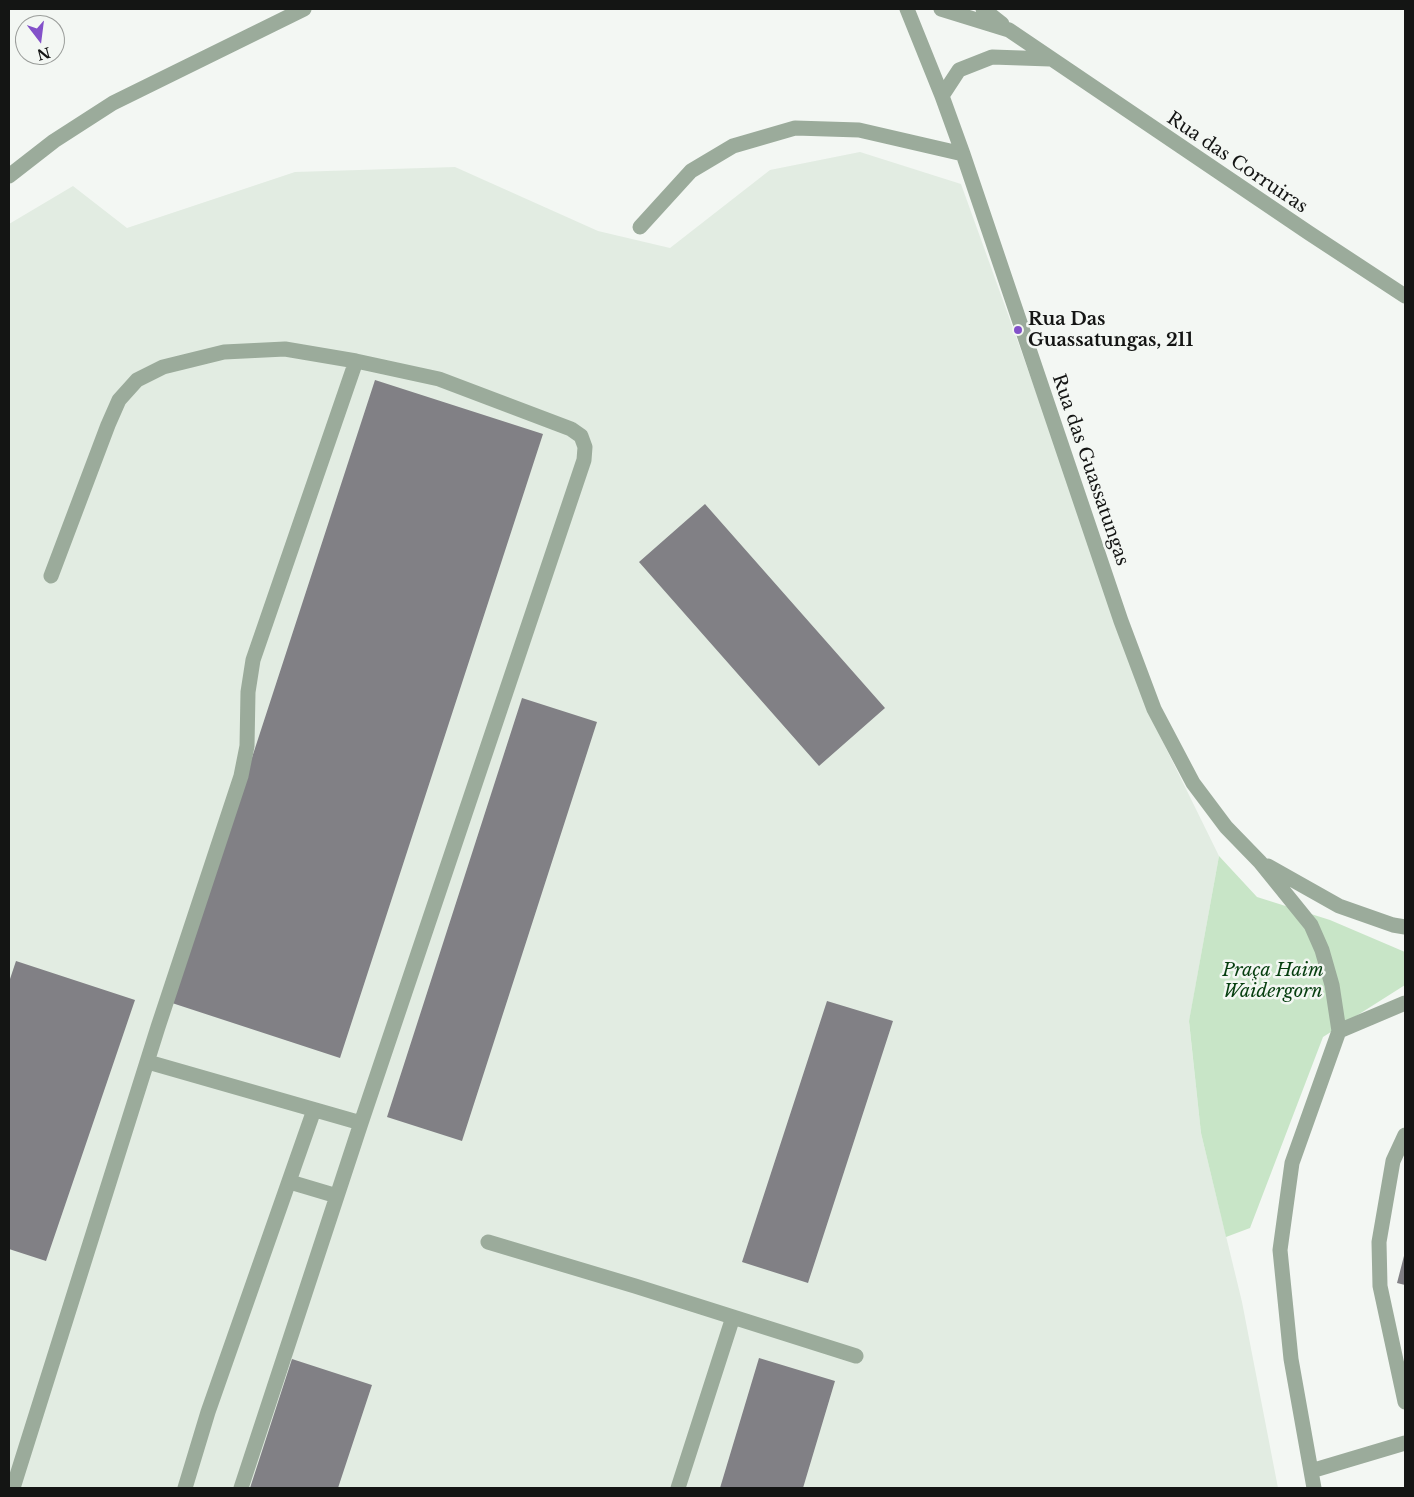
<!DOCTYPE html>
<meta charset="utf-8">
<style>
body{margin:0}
#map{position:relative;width:1414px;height:1497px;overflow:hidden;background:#f3f7f3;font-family:"Libre Baskerville",serif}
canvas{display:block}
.frame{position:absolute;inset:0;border:10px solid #141514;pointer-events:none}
.north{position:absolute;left:15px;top:15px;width:50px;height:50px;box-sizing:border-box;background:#f3f7f3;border:1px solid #9a9d9a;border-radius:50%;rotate:165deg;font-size:14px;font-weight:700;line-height:20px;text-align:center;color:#141514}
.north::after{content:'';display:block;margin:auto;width:18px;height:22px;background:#8351c9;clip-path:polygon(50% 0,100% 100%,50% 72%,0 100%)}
</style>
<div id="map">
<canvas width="1414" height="1497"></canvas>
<div class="frame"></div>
<div class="north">N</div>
</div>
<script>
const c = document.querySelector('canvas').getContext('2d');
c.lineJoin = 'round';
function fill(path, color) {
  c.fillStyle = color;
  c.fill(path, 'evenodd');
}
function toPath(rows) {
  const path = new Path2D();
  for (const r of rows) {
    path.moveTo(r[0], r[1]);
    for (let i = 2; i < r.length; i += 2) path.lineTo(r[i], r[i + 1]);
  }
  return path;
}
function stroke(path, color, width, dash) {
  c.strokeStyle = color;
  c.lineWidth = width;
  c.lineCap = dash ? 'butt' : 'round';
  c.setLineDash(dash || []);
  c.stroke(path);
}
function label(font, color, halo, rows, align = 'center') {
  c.font = font + ' "Libre Baskerville",serif';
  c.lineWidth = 5;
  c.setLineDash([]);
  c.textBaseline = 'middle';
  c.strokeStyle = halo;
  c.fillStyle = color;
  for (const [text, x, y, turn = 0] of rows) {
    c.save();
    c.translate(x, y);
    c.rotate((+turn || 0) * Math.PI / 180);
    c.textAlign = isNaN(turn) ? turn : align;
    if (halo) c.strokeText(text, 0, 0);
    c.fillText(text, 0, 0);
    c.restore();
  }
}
const built = toPath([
 [860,152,961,184,1160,736,1219,856,1189,1022,1201,1133,1242,1302,1278,1488,9,1488,9,224,73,186,127,228,295,172,455,167,598,231,670,248,770,170]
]);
const green = toPath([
 [1219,856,1257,897,1330,920,1405,952,1405,985,1323,1037,1250,1228,1226,1237,1201,1133,1189,1021]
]);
const building = toPath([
 [375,380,543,434,340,1058,172,1003],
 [705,504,885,708,819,766,639,562],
 [522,698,597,722,462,1141,387,1117],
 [16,961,135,1000,46,1261,9,1249,9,982],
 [827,1001,893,1021,808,1283,742,1262],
 [1405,1252,1405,1285,1397,1283],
 [759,1358,835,1381,803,1488,720,1488],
 [292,1359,372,1385,338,1488,250,1488]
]);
const minor = toPath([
 [907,9,942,96,963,154,1121,621,1154,709,1193,783,1226,827,1260,862,1311,925,1322,950,1332,985,1339,1031],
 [941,9,1009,30,1309,233,1405,296],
 [983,9,1002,24],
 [942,96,959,70,992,57,1050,59],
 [9,176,54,141,113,103,304,9],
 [640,227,691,171,733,146,795,128,859,130,963,154],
 [51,576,108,425,119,400,137,380,163,367,224,352,285,349,356,361,439,379,571,429,581,436,585,447,584,460,361,1123,241,1488],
 [1268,866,1339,906,1393,925,1405,927],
 [148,1062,361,1123],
 [1405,1135,1393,1161,1379,1242,1380,1286,1405,1402],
 [290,1182,337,1196],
 [488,1242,635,1286,856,1356],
 [1311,1471,1405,1443],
 [13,1488,158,1027,241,776,247,746,248,692,253,660,356,361],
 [185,1488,208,1412,314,1110],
 [678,1488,733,1317],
 [1314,1488,1291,1359,1280,1250,1292,1163,1339,1031,1405,1003]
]);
const markers = [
 [1018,330,5,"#8351c9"]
];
const streetNames = [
 ["Rua das Corruiras",1237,163,34],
 ["Rua das Guassatungas",1090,470,71]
];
const poiNames = [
 ["Rua Das",1028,320],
 ["Guassatungas, 211",1028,341]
];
const parkNames = [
 ["Praça Haim",1273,971],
 ["Waidergorn",1273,992]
];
fill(built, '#e2ece2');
fill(green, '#c8e5c7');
fill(building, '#818085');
stroke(minor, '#9bab9b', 15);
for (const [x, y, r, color] of markers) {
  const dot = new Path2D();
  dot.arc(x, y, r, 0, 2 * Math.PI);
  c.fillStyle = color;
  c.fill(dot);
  stroke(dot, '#f3f7f3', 2);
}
label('18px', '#141514', '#f3f7f3', streetNames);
label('bold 18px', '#141514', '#f3f7f3', poiNames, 'left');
label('italic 18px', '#063e0f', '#f3f7f3', parkNames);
</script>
